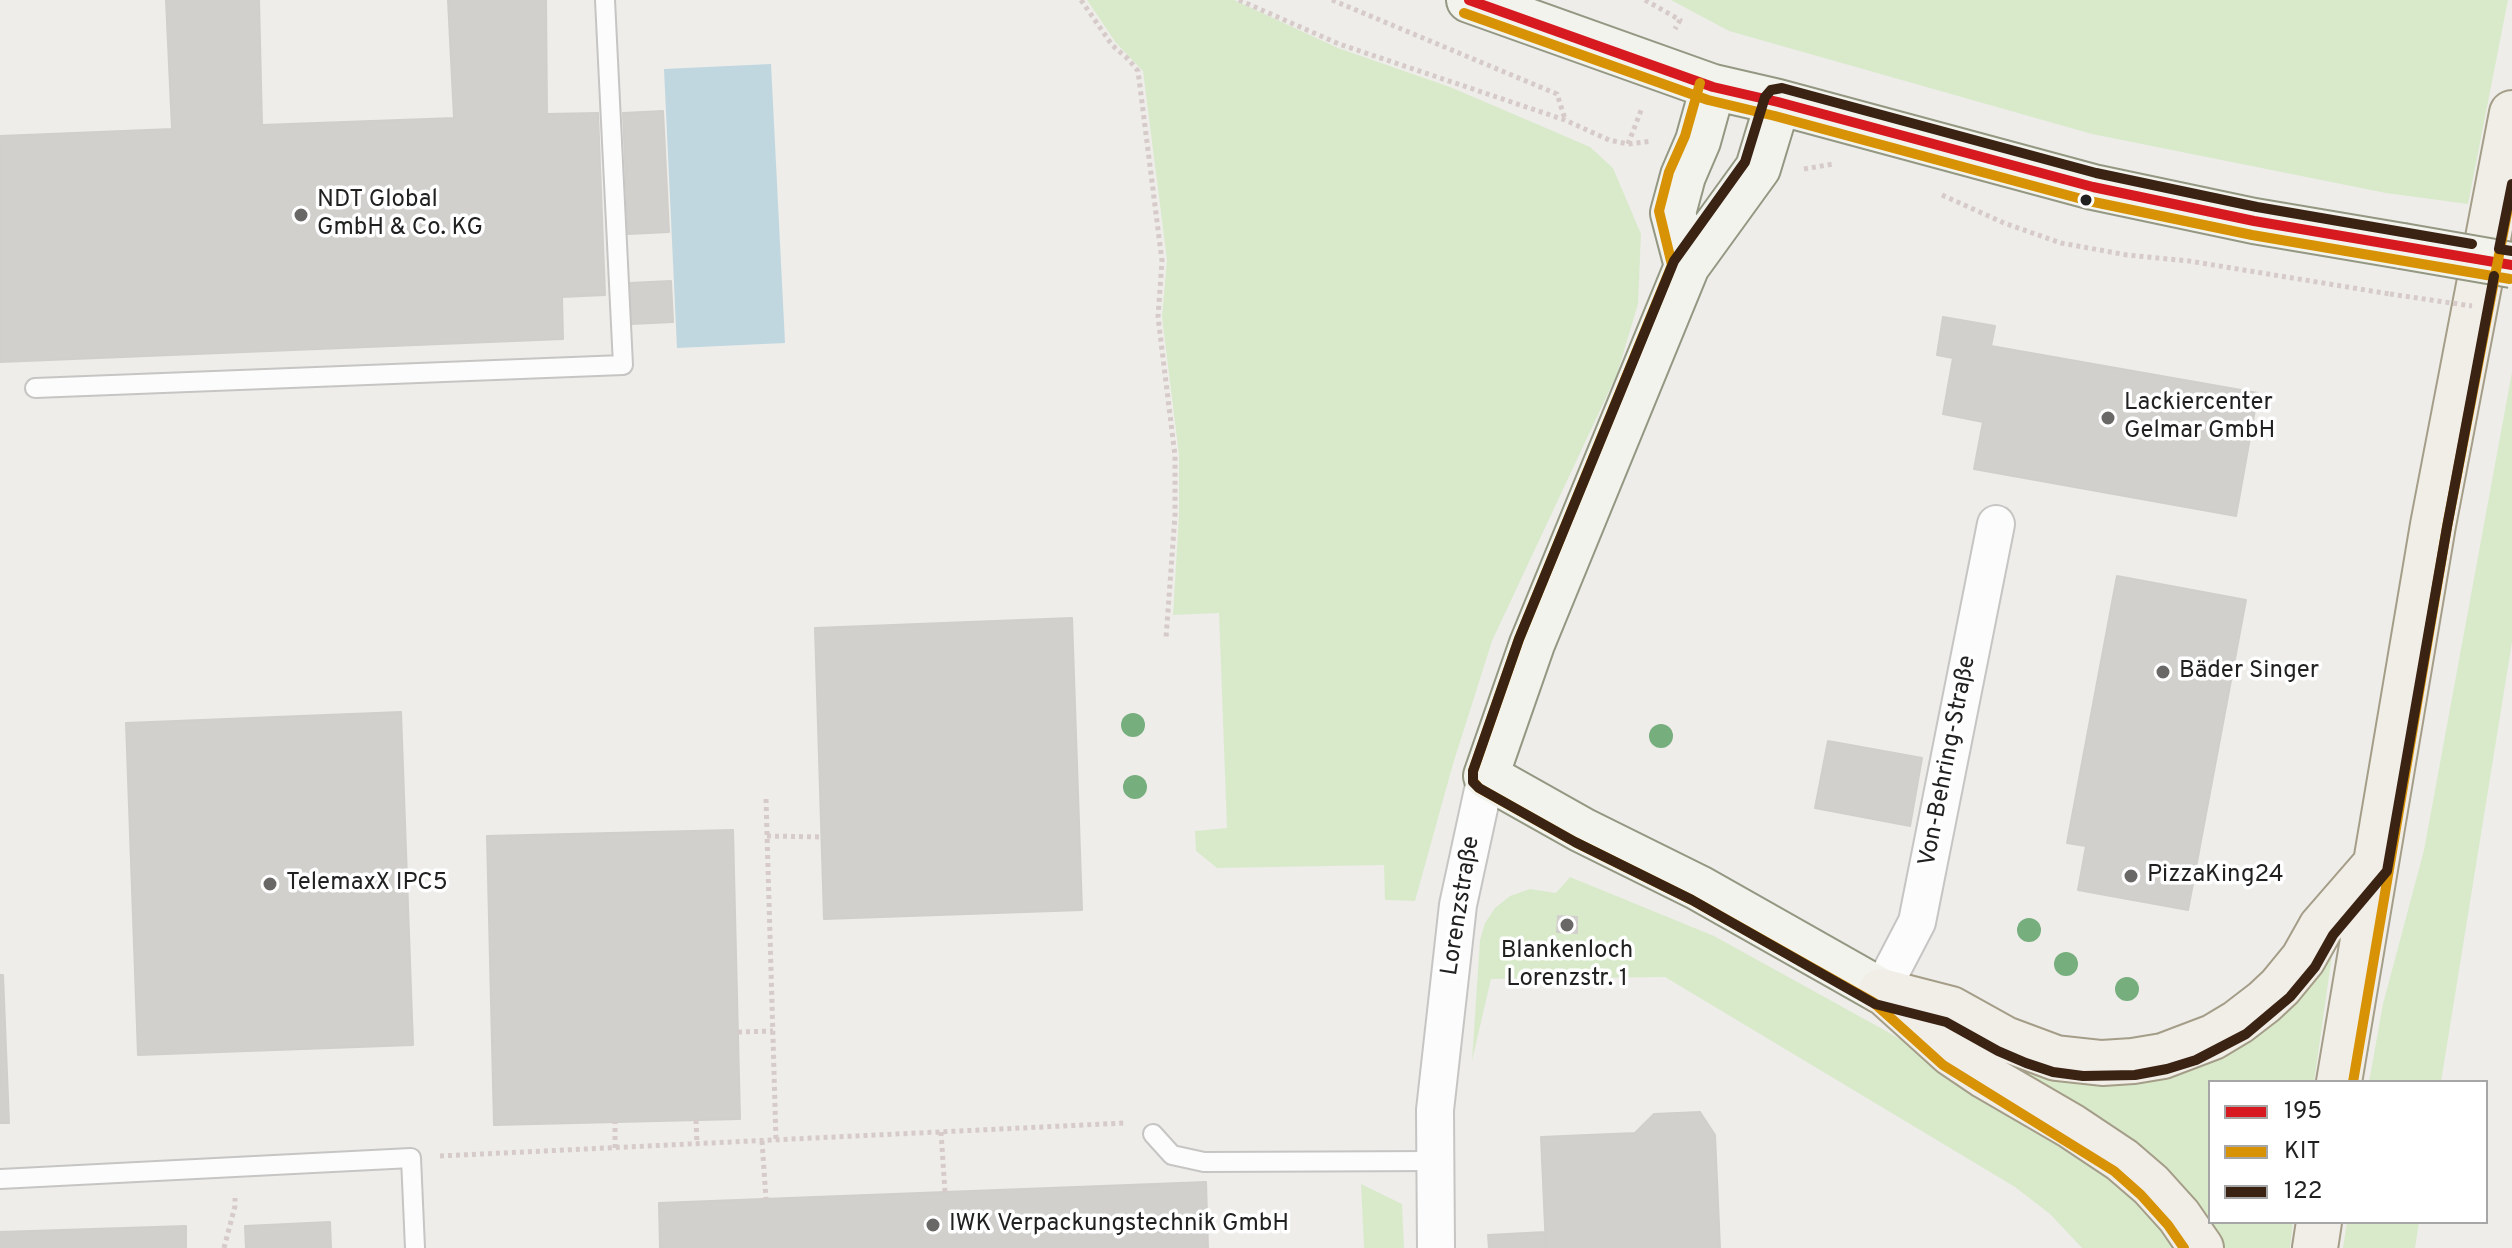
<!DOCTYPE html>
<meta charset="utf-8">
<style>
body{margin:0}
#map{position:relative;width:2512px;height:1248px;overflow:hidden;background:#eeedea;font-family:Overpass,sans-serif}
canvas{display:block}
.legend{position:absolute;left:2208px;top:1080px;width:280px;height:144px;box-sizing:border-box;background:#fff;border:2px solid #a6a6a6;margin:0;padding:10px 14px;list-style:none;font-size:24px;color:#212121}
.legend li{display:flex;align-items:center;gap:16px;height:40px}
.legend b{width:40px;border:2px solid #a6a6a6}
</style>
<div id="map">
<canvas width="2512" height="1248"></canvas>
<ul class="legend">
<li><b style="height:10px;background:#d71920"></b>195</li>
<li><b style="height:10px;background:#d79205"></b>KIT</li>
<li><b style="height:10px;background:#3b2314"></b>122</li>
</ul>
</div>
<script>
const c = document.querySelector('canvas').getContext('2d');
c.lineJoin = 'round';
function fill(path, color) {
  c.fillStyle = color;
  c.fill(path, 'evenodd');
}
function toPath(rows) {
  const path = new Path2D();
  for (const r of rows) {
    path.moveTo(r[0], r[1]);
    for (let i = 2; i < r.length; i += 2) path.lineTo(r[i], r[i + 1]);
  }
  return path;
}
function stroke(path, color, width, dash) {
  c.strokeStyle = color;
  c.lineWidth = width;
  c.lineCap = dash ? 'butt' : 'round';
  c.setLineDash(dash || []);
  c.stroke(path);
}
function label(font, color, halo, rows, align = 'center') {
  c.font = font + ' Overpass,sans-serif';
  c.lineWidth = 7;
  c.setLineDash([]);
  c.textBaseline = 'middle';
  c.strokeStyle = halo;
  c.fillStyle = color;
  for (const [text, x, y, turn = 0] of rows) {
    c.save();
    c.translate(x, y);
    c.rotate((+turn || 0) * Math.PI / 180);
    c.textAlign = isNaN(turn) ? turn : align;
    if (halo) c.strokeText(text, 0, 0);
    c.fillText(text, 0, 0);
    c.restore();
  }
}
const grass = toPath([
 [1087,0,1234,0,1338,48,1450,87,1539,125,1590,147,1613,168,1641,234,1638,304,1617,374,1492,641,1453,764,1415,901,1385,900,1384,865,1217,868,1196,851,1195,831,1227,828,1219,613,1173,615,1179,515,1179,455,1162,317,1167,260,1143,71,1116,43],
 [1671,0,2508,0,2468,204,2386,193,2092,134,1729,31],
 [2512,372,2512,642,2441,1082,2369,1082,2383,1004,2424,850],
 [1570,877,1714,936,1886,1031,2070,1140,2110,1170,2180,1248,2082,1248,2050,1214,2015,1187,1665,977,1491,979,1472,1061,1480,940,1485,923,1495,908,1510,896,1530,889,1556,893],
 [2333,948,2314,1082,2210,1082,2210,1222,2293,1222,2290,1248,2223,1248,2211,1227,1985,1058,2116,1081],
 [1361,1184,1402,1204,1404,1248,1364,1248],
 [2347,1222,2419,1222,2415,1248,2343,1248]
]);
const water = toPath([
 [771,64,785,343,677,348,664,69]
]);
const building = toPath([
 [166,0,259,0,262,125,454,118,448,0,546,0,547,114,598,113,605,295,562,297,563,339,0,362,0,136,172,129,166,0],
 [663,111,669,232,628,234,623,113,663,111],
 [671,281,673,322,631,324,629,283,671,281],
 [1943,317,1995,326,1991,346,2258,393,2236,516,1974,469,1983,422,1943,414,1953,358,1937,355,1943,317],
 [2117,576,2246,600,2188,910,2078,890,2086,846,2067,843,2117,576],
 [1072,618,1082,910,824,919,815,628,1072,618],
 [401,712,413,1045,138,1055,126,723,401,712],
 [1828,741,1922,758,1910,826,1815,808,1828,741],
 [733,830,740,1119,494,1125,487,836,733,830],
 [1558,916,1577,917,1577,933,1557,932,1558,916],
 [0,975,3,975,9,1123,0,1123,0,975],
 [1700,1112,1715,1135,1720,1248,1546,1248,1541,1137,1635,1133,1654,1114,1700,1112],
 [1206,1182,1208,1248,660,1248,659,1203,1206,1182],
 [330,1222,331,1248,246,1248,245,1226,330,1222],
 [186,1226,186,1248,0,1248,0,1232,186,1226],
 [1545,1232,1546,1248,1489,1248,1488,1235,1545,1232]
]);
const path = toPath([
 [1081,0,1112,45,1128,59,1138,71,1162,261,1158,317,1175,456,1175,515,1166,638],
 [1239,0,1339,44,1565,120,1609,140,1628,144,1652,141],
 [1332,0,1557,94,1565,119],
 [1645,0,1680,20,1675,29],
 [1628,144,1642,108],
 [1804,169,1833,164],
 [1942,195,2004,223,2061,243,2127,255,2189,261,2390,294],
 [766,799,776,1140],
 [767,836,822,837],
 [738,1032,773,1031],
 [696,1120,697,1144],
 [941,1132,945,1192],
 [762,1141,766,1199],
 [615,1148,615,1122],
 [440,1156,1125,1123],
 [224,1248,235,1206,235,1198]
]);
const service = toPath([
 [35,388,623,365,605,0],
 [1153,1134,1172,1155,1204,1162,1436,1161],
 [0,1179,411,1158,415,1248]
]);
const minor = toPath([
 [1881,991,1917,922,1996,524],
 [1436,1248,1435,1110,1458,905,1486,776]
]);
const secondary = toPath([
 [1469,0,1713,87,1778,102,2093,187,2254,221,2402,246],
 [1778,102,1758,168,1687,266,1532,644,1486,776,1582,830,1699,888,1881,991],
 [1687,266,1673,213,1683,176,1698,141,1713,87]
]);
const primary = toPath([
 [1881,991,1951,1009,2005,1039,2056,1058,2102,1063,2133,1061,2163,1056,2213,1037,2238,1022,2264,1002,2280,987,2303,959,2321,927,2374,866],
 [1888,996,1951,1053,1985,1076,2071,1126,2122,1160,2151,1185,2179,1216,2201,1248],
 [2339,1082,2433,525,2512,113],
 [2315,1248,2319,1222]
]);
const pathBridge = toPath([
 [2390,294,2472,306]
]);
const secondaryBridge = toPath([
 [2402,246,2512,265]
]);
const bus1 = toPath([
 [1469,0,1713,87,1778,102,2093,187,2254,221,2512,265]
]);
const bus2 = toPath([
 [1464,13,1708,100,1775,116,2089,201,2252,235,2510,279],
 [1700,83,1685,136,1669,172,1659,211,1672,265,1519,639,1473,771,1473,781,1479,788,1575,842,1692,900,1873,1002,1943,1065,2114,1171,2141,1195,2168,1225,2184,1248],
 [2353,1082,2447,527,2512,187]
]);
const bus3 = toPath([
 [2512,184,2499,249,2512,251],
 [2472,244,2257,207,2096,173,1782,88,1771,90,1765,97,1745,162,1674,261,1519,639,1473,771,1473,782,1479,788,1575,842,1692,900,1875,1004,1946,1022,1998,1051,2026,1063,2053,1072,2083,1076,2135,1075,2167,1069,2196,1060,2246,1034,2290,997,2315,967,2333,935,2387,871,2447,527,2494,276]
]);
const trees = [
 [1133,725],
 [1661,736],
 [1135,787],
 [2029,930],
 [2066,964],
 [2127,989]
];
const markers = [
 [2086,200,7,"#212121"],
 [301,215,8,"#696867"],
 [2108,418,8,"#696867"],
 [2163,672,8,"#696867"],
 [2131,876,8,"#696867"],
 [270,884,8,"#696867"],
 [1567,925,8,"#696867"],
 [933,1225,8,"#696867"]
];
const poiNames = [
 ["NDT Global",317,201],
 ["GmbH & Co. KG",317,229],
 ["Lackiercenter",2124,404],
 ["Gelmar GmbH",2124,432],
 ["Bäder Singer",2179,672],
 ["PizzaKing24",2147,876],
 ["TelemaxX IPC5",286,884],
 ["Blankenloch",1567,952,"center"],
 ["Lorenzstr. 1",1567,980,"center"],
 ["IWK Verpackungstechnik GmbH",949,1225]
];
const streetNames = [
 ["Von-Behring-Straße",1949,761,-79],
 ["Lorenzstraße",1462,906,-81]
];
fill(grass, '#d9eacb');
fill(water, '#c0d7e0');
fill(building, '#d1d0cd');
stroke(building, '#d1cfcb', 2);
stroke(service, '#c6c5c4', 22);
stroke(minor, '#c6c5c4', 40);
stroke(secondary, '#949882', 48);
stroke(primary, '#a49d88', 48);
stroke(path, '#d6cbc9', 5, [4, 4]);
stroke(service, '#fcfcfc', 18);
stroke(minor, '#fcfcfc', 36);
stroke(secondary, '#f2f3ed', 44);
stroke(primary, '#f1ede7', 44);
stroke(secondaryBridge, '#949882', 48, []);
stroke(pathBridge, '#d6cbc9', 5, [4, 4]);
stroke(secondaryBridge, '#f2f3ed', 44);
stroke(bus1, '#d71920', 10);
stroke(bus2, '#d79205', 10);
stroke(bus3, '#3b2314', 10);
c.fillStyle = '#76ae7d';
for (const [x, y] of trees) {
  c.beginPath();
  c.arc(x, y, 12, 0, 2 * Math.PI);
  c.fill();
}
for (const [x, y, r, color] of markers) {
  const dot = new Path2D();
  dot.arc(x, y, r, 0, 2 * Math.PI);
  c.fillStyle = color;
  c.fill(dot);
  stroke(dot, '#fff', 3);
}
label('24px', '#212121', '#fff', poiNames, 'left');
label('24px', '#212121', '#fff', streetNames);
</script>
